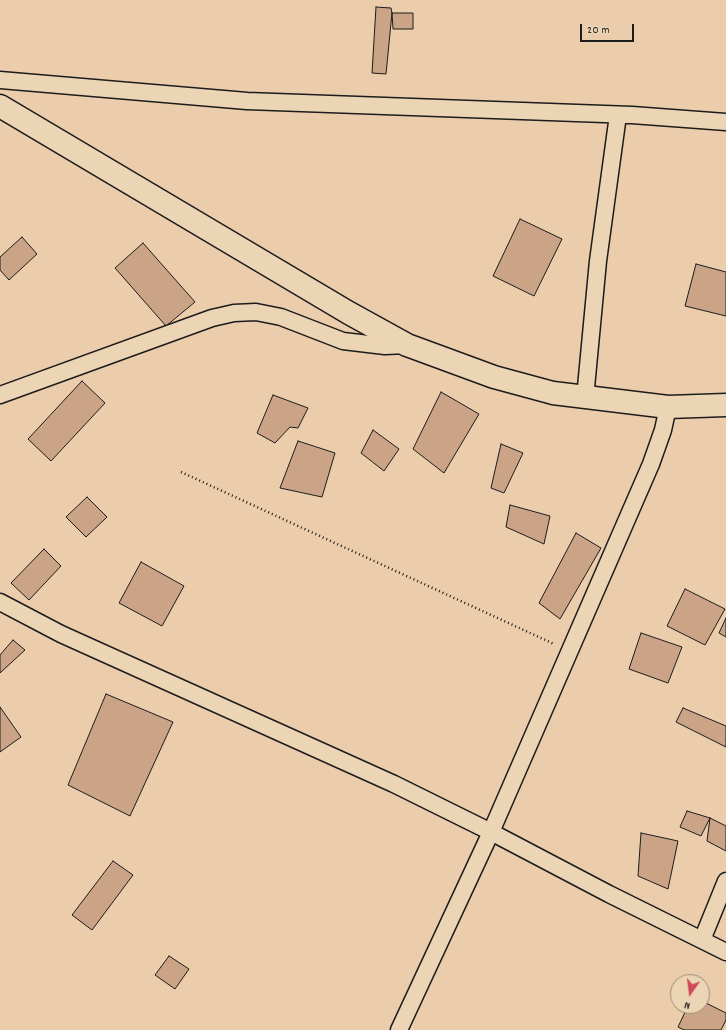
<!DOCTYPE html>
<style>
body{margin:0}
#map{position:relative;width:726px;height:1030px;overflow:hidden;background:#ebcdac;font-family:Dekko,sans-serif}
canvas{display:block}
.north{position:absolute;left:670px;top:974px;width:40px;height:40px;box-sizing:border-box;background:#ecd5b4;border:1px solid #998b77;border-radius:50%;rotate:194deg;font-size:11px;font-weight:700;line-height:16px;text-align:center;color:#1c1c1c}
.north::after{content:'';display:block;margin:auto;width:14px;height:18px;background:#d1495b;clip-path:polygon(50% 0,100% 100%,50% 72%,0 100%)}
.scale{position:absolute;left:580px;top:24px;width:54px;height:18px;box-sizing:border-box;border:2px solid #1c1c1c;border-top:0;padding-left:5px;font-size:12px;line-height:14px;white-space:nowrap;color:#1c1c1c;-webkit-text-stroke:3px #ecd5b4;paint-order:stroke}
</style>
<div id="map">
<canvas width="726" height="1030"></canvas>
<div class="north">N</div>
<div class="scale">20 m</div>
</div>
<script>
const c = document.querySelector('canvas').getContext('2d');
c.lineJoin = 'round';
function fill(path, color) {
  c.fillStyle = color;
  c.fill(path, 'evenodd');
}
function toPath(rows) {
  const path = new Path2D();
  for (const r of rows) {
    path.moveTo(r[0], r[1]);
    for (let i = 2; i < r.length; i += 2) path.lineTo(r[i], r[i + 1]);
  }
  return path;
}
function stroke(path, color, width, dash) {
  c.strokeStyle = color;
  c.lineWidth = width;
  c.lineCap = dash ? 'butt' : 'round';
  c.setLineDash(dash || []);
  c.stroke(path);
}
const building = toPath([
 [376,7,391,8,392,13,386,74,372,73,376,7],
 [392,13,413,13,413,29,393,29,392,13],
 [520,219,562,239,534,296,493,276,520,219],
 [22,237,37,254,9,280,0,270,0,257,22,237],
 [143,243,195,302,166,326,115,268,143,243],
 [696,264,726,272,726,316,685,306,696,264],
 [82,381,105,403,51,461,28,439,82,381],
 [441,392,479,414,444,473,413,449,441,392],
 [273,395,308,408,298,428,290,427,275,443,257,433,273,395],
 [373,430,399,449,384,471,361,453,373,430],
 [298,441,335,453,322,497,280,488,298,441],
 [501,444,523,453,504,493,491,488,501,444],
 [87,497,107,517,86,537,66,517,87,497],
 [510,505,550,516,544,544,506,527,510,505],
 [576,533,601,548,560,619,539,603,576,533],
 [44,549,61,566,29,600,11,583,44,549],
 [141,562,184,586,162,626,119,603,141,562],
 [685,589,725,609,705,645,667,626,685,589],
 [726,618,726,637,719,633,726,618],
 [641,633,682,647,668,683,629,669,641,633],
 [13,640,25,650,0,673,0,655,13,640],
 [106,694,173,722,130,816,68,785,106,694],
 [0,707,21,737,0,752,0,707],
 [683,708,726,726,726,747,676,722,683,708],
 [687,811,710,818,701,836,680,827,687,811],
 [710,818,726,826,726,851,707,841,710,818],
 [641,833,678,841,668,889,638,876,641,833],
 [113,861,133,875,92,930,72,915,113,861],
 [169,956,189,969,175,989,155,975,169,956],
 [702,1001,726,1013,726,1020,721,1030,684,1030,678,1027,688,1006,702,1006,702,1001]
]);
const path = toPath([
 [181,472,554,644]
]);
const street = toPath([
 [0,80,247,101,632,115,726,122],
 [0,395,212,318,234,313,256,312,281,317,343,341,385,346,407,345],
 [585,398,598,261,618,115],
 [0,602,61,634,394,784,491,832,609,894,726,952],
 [702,940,726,881],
 [399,1030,491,832,651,464,663,430,668,407]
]);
const secondary = toPath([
 [0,106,349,313,407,345,494,377,553,393,668,407,726,405]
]);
fill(building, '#cba487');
stroke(building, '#1c1c1c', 1);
stroke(street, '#1c1c1c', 19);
stroke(secondary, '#1c1c1c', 25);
stroke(path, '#1c1c1c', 2.5, [1, 3]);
stroke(street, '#ecd5b4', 16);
stroke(secondary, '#ecd5b4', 22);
</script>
